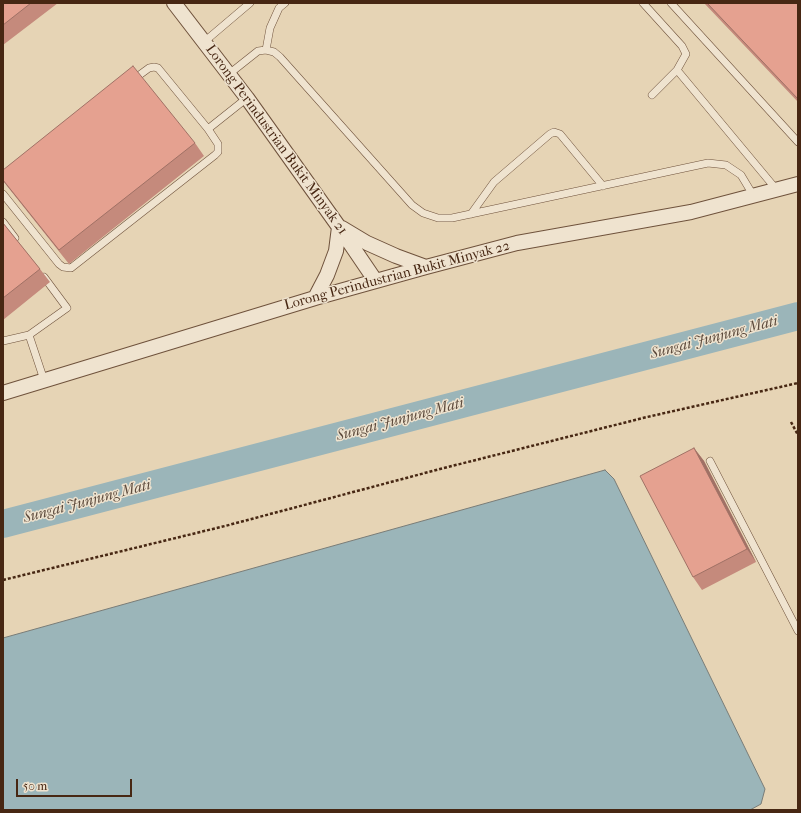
<!DOCTYPE html>
<style>
body{margin:0}
#map{position:relative;width:801px;height:813px;overflow:hidden;background:#e6d4b5;font-family:"IM FELL French Canon",serif}
canvas{display:block}
.frame{position:absolute;inset:0;border:4px solid #472713;pointer-events:none}
.scale{position:absolute;left:16px;top:779px;width:116px;height:18px;box-sizing:border-box;border:2px solid #472713;border-top:0;padding-left:5px;font-size:12px;line-height:14px;white-space:nowrap;color:#472713;-webkit-text-stroke:3px #efe3cf;paint-order:stroke}
</style>
<div id="map">
<canvas width="801" height="813"></canvas>
<div class="frame"></div>
<div class="scale">50 m</div>
</div>
<script>
const c = document.querySelector('canvas').getContext('2d');
c.lineJoin = 'round';
function fill(path, color) {
  c.fillStyle = color;
  c.fill(path, 'evenodd');
}
function toPath(rows) {
  const path = new Path2D();
  for (const r of rows) {
    path.moveTo(r[0], r[1]);
    for (let i = 2; i < r.length; i += 2) path.lineTo(r[i], r[i + 1]);
  }
  return path;
}
function stroke(path, color, width, dash) {
  c.strokeStyle = color;
  c.lineWidth = width;
  c.lineCap = dash ? 'butt' : 'round';
  c.setLineDash(dash || []);
  c.stroke(path);
}
function label(font, color, halo, rows, align = 'center') {
  c.font = font + ' "IM FELL French Canon",serif';
  c.lineWidth = 3;
  c.setLineDash([]);
  c.textBaseline = 'middle';
  c.strokeStyle = halo;
  c.fillStyle = color;
  for (const [text, x, y, turn = 0] of rows) {
    c.save();
    c.translate(x, y);
    c.rotate((+turn || 0) * Math.PI / 180);
    c.textAlign = isNaN(turn) ? turn : align;
    if (halo) c.strokeText(text, 0, 0);
    c.fillText(text, 0, 0);
    c.restore();
  }
}
const water = toPath([
 [605,470,614,479,765,789,761,804,750,810,3,810,3,638,605,470]
]);
const river = toPath([
 [3,524,798,316]
]);
const path = toPath([
 [791,422,798,435],
 [3,580,225,526,440,469,647,417,798,383]
]);
const service = toPath([
 [643,3,682,46,686,54,677,70,652,95],
 [671,3,798,142],
 [204,42,250,3],
 [266,50,270,28,279,8,285,3],
 [677,70,776,189],
 [229,74,258,51,266,50,274,52,280,57,412,205,423,213,438,218,452,218,708,163,726,165,741,175,753,195],
 [134,79,149,68,154,67,158,68,208,129],
 [3,194,59,264,63,267,71,268,215,155,218,152,218,144,208,129,247,98],
 [471,214,494,182,550,134,554,132,560,134,603,186],
 [3,222,15,238],
 [29,335,67,308,44,277],
 [3,341,29,335,44,380],
 [710,461,798,631]
]);
const minor = toPath([
 [174,3,247,98,339,227,375,280],
 [342,228,367,243,396,256,426,267],
 [315,298,327,275,336,251,339,227],
 [3,393,315,298,426,267,517,243,691,212,798,184]
]);
const wall = toPath([
 [3,3,58,3,3,45],
 [704,3,798,3,798,102],
 [195,143,204,156,69,264,3,181,3,170],
 [3,223,40,269,50,282,3,320],
 [694,448,704,461,756,562,702,590,693,577]
]);
const shadedWall = toPath([
 [694,448,704,461,756,562,747,549]
]);
const building = toPath([
 [3,3,31,3,3,25,3,3],
 [707,3,798,3,798,99,707,3],
 [133,66,195,143,59,250,3,180,3,170,133,66],
 [3,223,40,269,3,298,3,223],
 [694,448,747,549,693,577,640,476,694,448]
]);
const streetNames = [
 ["Lorong Perindustrian Bukit Minyak 21",276,140,54],
 ["Lorong Perindustrian Bukit Minyak 22",397,276,-15]
];
const waterNames = [
 ["Sungai Junjung Mati",714,338,-15],
 ["Sungai Junjung Mati",400,420,-15],
 ["Sungai Junjung Mati",87,502,-15]
];
fill(water, '#9bb5b9');
stroke(water, '#797c77', 1);
stroke(river, '#9bb5b9', 28);
stroke(service, '#6f523c', 8);
stroke(minor, '#6f523c', 16);
stroke(path, '#472713', 2.5, [3, 2]);
stroke(service, '#efe3cf', 7);
stroke(minor, '#efe3cf', 14);
fill(wall, '#c58a7c');
fill(shadedWall, '#a07165');
fill(building, '#e5a190');
stroke(building, '#a07165', 1);
label('14px', '#472713', '#efe3cf', streetNames);
label('italic 15px', '#5c4a3c', '#efe3cf', waterNames);
</script>
